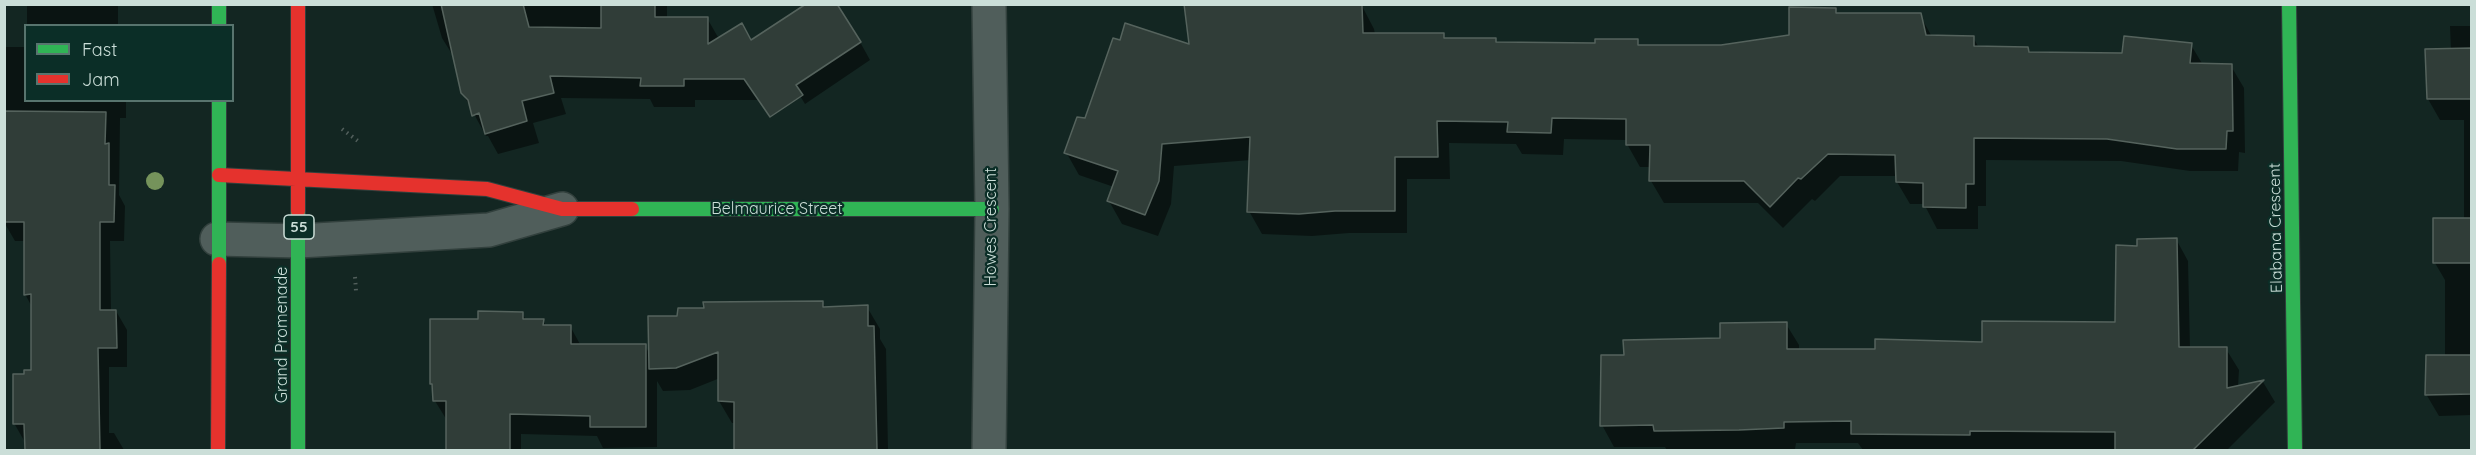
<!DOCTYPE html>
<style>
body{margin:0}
#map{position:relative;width:2476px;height:455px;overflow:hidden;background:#132622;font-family:Quicksand,sans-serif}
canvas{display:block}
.frame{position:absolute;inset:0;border:6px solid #cbded8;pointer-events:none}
.legend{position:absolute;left:24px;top:24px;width:210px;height:78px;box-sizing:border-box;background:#0b2e27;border:2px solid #58746e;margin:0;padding:8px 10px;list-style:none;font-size:18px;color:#cbded8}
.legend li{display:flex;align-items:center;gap:12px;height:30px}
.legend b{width:30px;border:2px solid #58746e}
</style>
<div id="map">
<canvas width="2476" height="455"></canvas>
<div class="frame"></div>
<ul class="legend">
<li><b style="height:8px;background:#30b455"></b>Fast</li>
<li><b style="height:8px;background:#e5322d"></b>Jam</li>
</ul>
</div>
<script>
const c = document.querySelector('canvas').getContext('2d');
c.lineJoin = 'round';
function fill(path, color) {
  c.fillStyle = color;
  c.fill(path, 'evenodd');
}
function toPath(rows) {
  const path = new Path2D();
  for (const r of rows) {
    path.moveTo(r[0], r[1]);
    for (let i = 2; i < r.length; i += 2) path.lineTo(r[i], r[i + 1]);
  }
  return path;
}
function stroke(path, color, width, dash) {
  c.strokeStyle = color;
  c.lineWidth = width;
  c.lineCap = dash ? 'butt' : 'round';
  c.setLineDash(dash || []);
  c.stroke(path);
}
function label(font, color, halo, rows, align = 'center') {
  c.font = font + ' Quicksand,sans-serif';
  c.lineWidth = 4.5;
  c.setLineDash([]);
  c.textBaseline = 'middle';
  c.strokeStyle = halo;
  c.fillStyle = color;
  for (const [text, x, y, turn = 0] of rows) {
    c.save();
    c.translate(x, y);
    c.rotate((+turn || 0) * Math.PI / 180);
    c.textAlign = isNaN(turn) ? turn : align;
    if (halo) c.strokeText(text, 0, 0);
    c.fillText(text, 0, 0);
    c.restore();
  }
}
const shadow = toPath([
 [27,4,118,4,118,26,27,26],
 [432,4,667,4,667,18,707,18,719,39,784,100,695,100,695,107,654,107,650,99,561,98,566,114,533,123,539,143,498,154,488,136,486,136,462,92,455,59,442,38],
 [1362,6,1374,29,1375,34,1443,34,1446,40,1495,40,1497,44,1596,44,1637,41,1640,46,1721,47,1791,36,1835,9,1838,14,1920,15,1932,37,1973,37,1979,48,2028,48,2031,53,2123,54,2191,45,2203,65,2231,66,2244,88,2245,153,2239,152,2238,171,2190,171,2121,161,1986,160,1986,206,1978,206,1978,229,1937,229,1924,204,1910,204,1897,182,1897,176,1840,176,1815,201,1812,199,1783,228,1758,203,1664,203,1651,181,1651,167,1640,167,1627,144,1627,140,1564,139,1563,155,1522,154,1516,144,1449,143,1450,179,1407,179,1407,233,1349,233,1312,236,1262,234,1249,211,1251,160,1174,166,1171,204,1158,236,1122,224,1109,201,1114,187,1079,175,1066,152,1086,120,1121,41,1191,46],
 [793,15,860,42,870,60,805,104,794,86],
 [2450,26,2472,26,2472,415,2439,416,2426,394,2445,357,2445,280,2435,263,2464,219,2464,120,2440,120,2428,99,2451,50],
 [4,47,26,47,26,100,126,100,126,118,120,118,119,195,125,206,124,241,110,241,111,311,116,311,127,330,127,367,109,367,109,433,114,433,124,450,26,450,26,444,14,423,26,376,32,372,32,307,25,294,26,241,15,241,4,222],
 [2176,239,2188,261,2190,349,2226,349,2239,370,2238,387,2263,382,2275,402,2227,450,1863,450,1858,443,1796,443,1795,449,1667,450,1665,447,1614,447,1602,425,1626,357,1722,340,1786,324,1799,345,1799,350,1877,351,1984,344,2117,324,2139,247],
 [822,302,826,308,867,307,880,329,880,339,886,349,888,450,736,450,736,423,732,423,719,401,720,378,690,390,663,391,657,381,657,447,603,448,597,436,521,434,521,450,448,450,448,422,435,401,431,384,479,320,522,313,526,320,543,320,546,326,570,326,581,346,645,346,650,354,679,317]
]);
const building = toPath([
 [441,4,523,4,529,27,601,28,601,4,655,4,655,17,708,17,708,44,742,23,751,40,806,4,837,4,861,42,796,85,803,95,770,117,744,79,684,79,684,86,640,86,641,78,550,76,554,93,522,101,527,121,485,134,479,113,472,116,468,100,461,93,441,4],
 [1184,4,1362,5,1363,33,1444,33,1444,38,1496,38,1496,42,1595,43,1595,39,1638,39,1638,45,1721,45,1789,35,1789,7,1836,8,1836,13,1921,13,1926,35,1974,36,1974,46,2028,47,2029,52,2122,53,2124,36,2192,43,2190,63,2232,64,2233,131,2227,131,2226,149,2177,149,2107,139,1974,138,1974,184,1966,184,1966,208,1923,207,1923,183,1896,182,1895,155,1828,154,1801,179,1798,178,1770,207,1744,181,1649,181,1650,145,1626,145,1626,119,1552,118,1551,133,1507,132,1508,122,1437,121,1438,157,1395,157,1395,211,1335,211,1299,214,1247,212,1250,137,1162,144,1159,181,1145,215,1107,201,1118,171,1064,153,1077,117,1085,118,1113,38,1120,40,1125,23,1189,44,1184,4],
 [2472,48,2472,99,2427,99,2425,49,2472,48],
 [4,111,106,112,105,144,109,143,109,185,115,185,114,222,100,222,100,310,116,310,117,348,98,348,100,450,25,450,24,424,13,424,13,374,24,374,24,370,31,370,31,294,24,295,24,222,4,222,4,111],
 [2433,218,2472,218,2472,263,2433,263,2433,218],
 [2177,238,2179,347,2227,347,2227,388,2264,380,2193,450,2115,450,2115,432,1970,431,1970,435,1851,434,1851,421,1784,422,1784,428,1739,430,1654,431,1653,425,1600,426,1601,355,1624,355,1623,340,1720,338,1720,323,1787,322,1787,349,1875,349,1875,339,1982,342,1982,321,2115,322,2116,245,2137,246,2137,239,2177,238],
 [823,301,823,307,868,305,868,326,874,326,877,450,734,450,734,402,718,401,718,352,676,368,649,369,648,316,677,316,678,308,704,308,703,302,823,301],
 [478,311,523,312,523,319,544,319,543,325,571,325,571,344,646,344,646,427,590,427,590,416,510,414,510,450,446,450,446,401,433,401,432,384,430,384,430,319,478,319,478,311],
 [2426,355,2472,355,2472,394,2425,395,2426,355]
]);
const path = toPath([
 [342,129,358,141],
 [355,277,356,291]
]);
const street = toPath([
 [217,239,299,241,489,230,562,209],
 [989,450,992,209,989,4]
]);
const fast = toPath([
 [219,4,219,26],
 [2289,4,2295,450],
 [632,209,992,209],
 [298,211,298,450],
 [219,264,219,100]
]);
const jam = toPath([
 [298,4,298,211],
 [219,175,487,189,562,209,632,209],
 [218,450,219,264]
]);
const trees = [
 [155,181]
];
const shields = [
 [299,227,30]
];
const shieldNames = [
 ["55",299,227]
];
const streetNames = [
 ["Belmaurice Street",777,209],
 ["Howes Crescent",991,227,-90],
 ["Elabana Crescent",2276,228,-91],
 ["Grand Promenade",282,335,-90]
];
fill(shadow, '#0007');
fill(building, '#303d38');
stroke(building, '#55635d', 1.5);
stroke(street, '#32403d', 36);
stroke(fast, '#32403d', 16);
stroke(jam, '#32403d', 16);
stroke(path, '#525f5c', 4, [1.5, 4.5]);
stroke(street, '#505e5b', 33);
stroke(fast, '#30b455', 14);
stroke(jam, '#e5322d', 14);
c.fillStyle = '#75935b';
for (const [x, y] of trees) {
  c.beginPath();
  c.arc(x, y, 9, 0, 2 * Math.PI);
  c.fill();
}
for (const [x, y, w] of shields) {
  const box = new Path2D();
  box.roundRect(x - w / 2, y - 12, w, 24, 4.5);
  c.fillStyle = '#0b2e27';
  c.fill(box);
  stroke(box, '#cbded8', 1.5);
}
label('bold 15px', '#cbded8', null, shieldNames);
label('16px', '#cbded8', '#0b2e27', streetNames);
</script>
